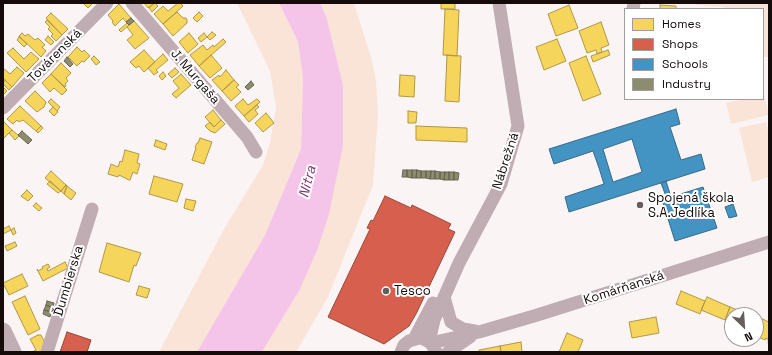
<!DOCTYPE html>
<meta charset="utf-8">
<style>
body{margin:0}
#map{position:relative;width:772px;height:355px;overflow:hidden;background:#fbf4f4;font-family:"Space Grotesk",sans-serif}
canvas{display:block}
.frame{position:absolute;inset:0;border:4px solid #150b0b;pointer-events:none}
.legend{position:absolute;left:624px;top:8px;width:140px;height:92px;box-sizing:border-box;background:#fff;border:1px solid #a19d9d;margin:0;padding:5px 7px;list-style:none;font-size:12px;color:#150b0b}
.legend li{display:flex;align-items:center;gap:8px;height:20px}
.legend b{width:20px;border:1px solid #a19d9d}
.north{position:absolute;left:724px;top:307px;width:40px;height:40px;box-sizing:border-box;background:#fff;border:1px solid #a19d9d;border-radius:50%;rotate:155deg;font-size:11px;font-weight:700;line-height:16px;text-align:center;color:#150b0b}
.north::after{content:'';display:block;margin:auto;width:14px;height:18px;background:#665d5d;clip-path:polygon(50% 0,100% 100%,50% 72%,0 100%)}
</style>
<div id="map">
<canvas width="772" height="355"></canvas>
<div class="frame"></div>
<ul class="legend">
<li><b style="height:11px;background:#f6d55c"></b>Homes</li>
<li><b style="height:11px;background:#d6604d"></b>Shops</li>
<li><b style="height:11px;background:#4393c3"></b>Schools</li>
<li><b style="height:11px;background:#8c8c6e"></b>Industry</li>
</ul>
<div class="north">N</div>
</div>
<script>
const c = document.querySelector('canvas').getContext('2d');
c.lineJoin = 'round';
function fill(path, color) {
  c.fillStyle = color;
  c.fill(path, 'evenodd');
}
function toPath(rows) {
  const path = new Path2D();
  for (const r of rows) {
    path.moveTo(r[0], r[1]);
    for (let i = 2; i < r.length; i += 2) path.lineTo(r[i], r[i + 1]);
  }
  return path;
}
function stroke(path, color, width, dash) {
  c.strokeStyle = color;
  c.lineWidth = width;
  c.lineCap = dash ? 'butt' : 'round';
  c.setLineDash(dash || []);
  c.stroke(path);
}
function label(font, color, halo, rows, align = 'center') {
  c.font = font + ' "Space Grotesk",sans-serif';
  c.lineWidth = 4;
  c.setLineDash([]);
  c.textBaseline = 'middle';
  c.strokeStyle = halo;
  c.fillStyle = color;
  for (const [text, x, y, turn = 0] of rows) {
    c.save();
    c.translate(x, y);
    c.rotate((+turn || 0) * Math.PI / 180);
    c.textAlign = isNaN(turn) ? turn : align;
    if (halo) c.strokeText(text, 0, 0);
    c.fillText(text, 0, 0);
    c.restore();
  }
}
const green = toPath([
 [237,3,279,3,298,42,303,78,301,149,265,235,197,352,159,352,224,229,263,165,270,143,276,107,270,71],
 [320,3,354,3,371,57,376,80,378,115,373,185,328,297,296,352,262,352,299,291,326,16],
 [696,3,769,3,769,57,763,57,763,9,724,9,724,7,696,5],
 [764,94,769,115,731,124,726,103,745,99,763,99,763,95],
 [766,122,769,136,769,177,752,182,739,128]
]);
const water = toPath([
 [279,3,320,3,326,16,343,85,343,146,329,214,318,248,299,291,262,352,197,352,265,235,301,149,303,78,298,42]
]);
const homes = toPath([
 [83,3,90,3,92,4,88,8,83,3],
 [144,3,154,3,148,8,144,3],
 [155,3,158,6,152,12,149,8,155,3],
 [178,3,180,3,183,6,163,24,154,14,163,6,168,11,178,3],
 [441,3,455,3,455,9,441,9,441,3],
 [119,4,131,18,126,22,123,18,115,26,112,22,113,21,108,15,119,4],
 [569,5,578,28,556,36,548,14,569,5],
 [660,5,676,6,676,9,660,9,660,5],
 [445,9,459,10,457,56,443,55,445,9],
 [177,12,183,18,186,18,187,20,187,23,173,36,163,24,177,12],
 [199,12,203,16,197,22,193,18,199,12],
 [51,13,68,29,62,35,46,18,51,13],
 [47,20,62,35,56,41,51,36,53,34,48,29,50,27,45,22,47,20],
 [134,21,149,38,135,49,127,40,133,35,127,27,134,21],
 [601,22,609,45,601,48,602,52,597,54,596,50,587,53,579,31,601,22],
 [127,23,129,25,121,32,119,30,127,23],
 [212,32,216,35,210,40,207,37,212,32],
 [22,33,25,36,28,34,35,40,38,38,45,45,42,47,46,51,41,57,19,36,22,33],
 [189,33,198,44,188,53,179,42,189,33],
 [204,33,207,37,201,42,198,38,204,33],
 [48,36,54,42,51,45,45,40,48,36],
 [19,37,27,44,24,47,17,40,19,37],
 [223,39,226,42,199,66,190,55,203,45,207,50,213,45,214,47,223,39],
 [557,39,566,61,544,70,536,47,557,39],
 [77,47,82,52,84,50,90,56,84,62,82,61,77,66,68,57,77,47],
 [13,48,24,59,31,52,39,59,26,72,7,53,13,48],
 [144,50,155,62,144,72,139,66,136,68,130,62,144,50],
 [608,50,610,55,593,62,591,56,608,50],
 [163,54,168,60,156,70,158,72,154,75,148,68,163,54],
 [211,55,222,68,210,78,199,66,211,55],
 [447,55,461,56,459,102,445,101,447,55],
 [94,56,100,62,96,65,91,59,94,56],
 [586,56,601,94,583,101,569,63,586,56],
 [61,63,71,73,66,78,68,81,65,84,66,86,65,87,51,74,61,63],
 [17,67,24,73,12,87,3,78,3,68,10,74,17,67],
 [175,68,179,72,172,78,168,74,175,68],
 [226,70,234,80,222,91,212,80,219,75,220,77,226,70],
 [163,72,166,76,162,80,159,76,163,72],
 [51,74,67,90,62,95,54,88,50,92,42,83,51,74],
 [181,74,191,85,176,98,172,94,179,88,173,81,181,74],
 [400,75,415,76,414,97,399,96,400,75],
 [5,80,12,87,9,90,3,84,5,80],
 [234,80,239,85,236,87,241,92,231,101,222,91,234,80],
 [3,87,7,91,3,95,3,87],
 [35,91,46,102,44,107,37,112,25,101,35,91],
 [51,99,60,107,57,111,48,102,51,99],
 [243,99,248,105,257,99,260,102,244,116,235,106,243,99],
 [257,105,259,107,255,110,258,114,249,122,244,116,257,105],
 [20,106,41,126,36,131,23,120,19,122,17,120,13,124,7,119,20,106],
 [53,107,58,112,54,116,49,111,53,107],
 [213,110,221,120,214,127,205,117,213,110],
 [408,111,417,112,416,123,408,123,408,111],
 [266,113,274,123,263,132,255,123,266,113],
 [221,120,225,124,215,133,210,131,205,126,210,122,214,127,221,120],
 [4,122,12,130,3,139,3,124,4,122],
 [41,126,43,128,38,133,36,131,41,126],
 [416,126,467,128,467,142,416,140,416,126],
 [12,130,19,136,15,140,9,133,12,130],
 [200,138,212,142,204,164,192,160,196,148,195,147,197,143,198,143,200,138],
 [156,140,167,144,165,150,154,146,156,140],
 [125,150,139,154,137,163,140,164,137,174,133,172,130,180,129,180,119,175,118,177,108,174,111,164,118,167,120,161,122,162,125,150],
 [51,171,66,185,61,191,45,178,51,171],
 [154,176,183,184,177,202,149,194,154,176],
 [50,181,61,191,58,193,47,184,50,181],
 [66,185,67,186,64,194,61,191,66,185],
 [67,186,76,193,71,200,64,194,67,186],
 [27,190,33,196,28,201,21,196,27,190],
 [186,199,196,201,193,211,184,208,186,199],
 [36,203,42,208,39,211,33,206,36,203],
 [9,226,11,230,3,234,3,229,9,226],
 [14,228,16,233,13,235,11,230,14,228],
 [15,242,17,246,7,251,5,246,15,242],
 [107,243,141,253,136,266,134,265,129,282,99,272,107,243],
 [65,262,68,268,43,281,37,269,38,271,43,268,42,267,48,264,50,267,47,269,48,271,65,262],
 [22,274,28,286,9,295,3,283,22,274],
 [139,286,150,289,147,298,136,295,139,286],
 [681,291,705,301,700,314,676,304,681,291],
 [25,296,40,329,28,335,12,302,25,296],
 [707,297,730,307,725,320,701,310,707,297],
 [730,307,742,312,748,315,732,315,732,323,725,320,730,307],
 [756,316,769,322,769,352,768,339,766,338,765,340,756,336,756,316],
 [656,317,659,333,632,338,629,322,656,317],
 [567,333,583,340,578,352,559,352,567,333],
 [38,335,41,335,45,343,42,352,32,352,36,350,30,339,38,335],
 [521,342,522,352,501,352,500,346,521,342],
 [500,346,501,352,479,352,479,350,500,346]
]);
const shops = toPath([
 [385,196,411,208,412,205,451,224,448,229,455,232,416,314,409,326,384,344,328,317,370,229,367,228,371,220,373,221,385,196],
 [67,332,91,340,87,352,60,352,67,332]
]);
const schools = toPath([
 [676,109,680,124,670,127,681,160,701,154,705,169,569,212,565,197,604,184,599,168,593,151,554,164,549,149,676,109],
 [632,139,642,172,613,182,603,149,632,139],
 [666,181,671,197,703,187,717,228,675,241,662,200,667,199,661,183,666,181],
 [733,204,737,216,729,218,725,207,733,204]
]);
const industry = toPath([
 [131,18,134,21,129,25,126,22,131,18],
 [67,57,73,64,70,67,64,61,67,57],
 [251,81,254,85,248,90,245,87,251,81],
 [22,131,32,140,28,144,18,135,22,131],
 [403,170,407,170,407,177,402,177,403,170],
 [407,170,412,170,412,178,407,177,407,170],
 [412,170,417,170,416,178,412,178,412,170],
 [417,170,421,171,421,178,416,178,417,170],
 [421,171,426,171,426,178,421,178,421,171],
 [426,171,431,171,430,179,426,178,426,171],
 [431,171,435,171,435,179,430,179,431,171],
 [435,171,440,172,440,179,435,179,435,171],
 [440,172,445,172,444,180,440,179,440,172],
 [445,172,449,172,449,180,444,180,445,172],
 [449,172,454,172,454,180,449,180,449,172],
 [454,172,459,173,458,180,454,180,454,172],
 [47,301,54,303,53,308,46,305,47,301],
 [46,305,53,308,52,312,44,310,46,305],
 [44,310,52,312,50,317,43,314,44,310]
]);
const minor = toPath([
 [132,3,247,137,256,152],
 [633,9,634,3],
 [3,108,107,3],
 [444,297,451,322,463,329,475,331],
 [414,339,433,303],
 [429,342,434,320,459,263,501,184,518,126,499,3],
 [431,343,479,332,534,316,769,242],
 [47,352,92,209],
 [401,352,404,345,409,341,419,338,424,339,431,343,436,352],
 [448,352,470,337]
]);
const major = toPath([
 [3,331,13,352]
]);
const markers = [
 [640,205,4,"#665d5d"],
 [386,291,4,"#665d5d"]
];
const streetNames = [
 ["Továrenská",55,56,-45],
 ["J. Murgaša",195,77,49],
 ["Nábrežná",506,161,-72],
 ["Ďumbierska",69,281,-73],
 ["Komárňanská",624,288,-18]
];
const poiNames = [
 ["Spojená škola",648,198],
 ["S.A.Jedlíka",648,213],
 ["Tesco",394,291]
];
const waterNames = [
 ["Nitra",308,182,-76]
];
fill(green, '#f9e4d7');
fill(water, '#f5c5e9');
fill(homes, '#f6d55c');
stroke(homes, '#b29844', 1);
fill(shops, '#d6604d');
stroke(shops, '#9c4639', 1);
fill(schools, '#4393c3');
stroke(schools, '#356a8c', 1);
fill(industry, '#8c8c6e');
stroke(industry, '#686550', 1);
stroke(minor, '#c0adb4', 13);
stroke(major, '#c0aeb4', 17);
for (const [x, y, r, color] of markers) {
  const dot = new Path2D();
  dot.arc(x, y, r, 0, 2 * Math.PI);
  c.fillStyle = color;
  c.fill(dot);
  stroke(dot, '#fff', 1.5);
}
label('13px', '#150b0b', '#fff', streetNames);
label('13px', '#150b0b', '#fff', poiNames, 'left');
label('italic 14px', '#803573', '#fff', waterNames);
</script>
